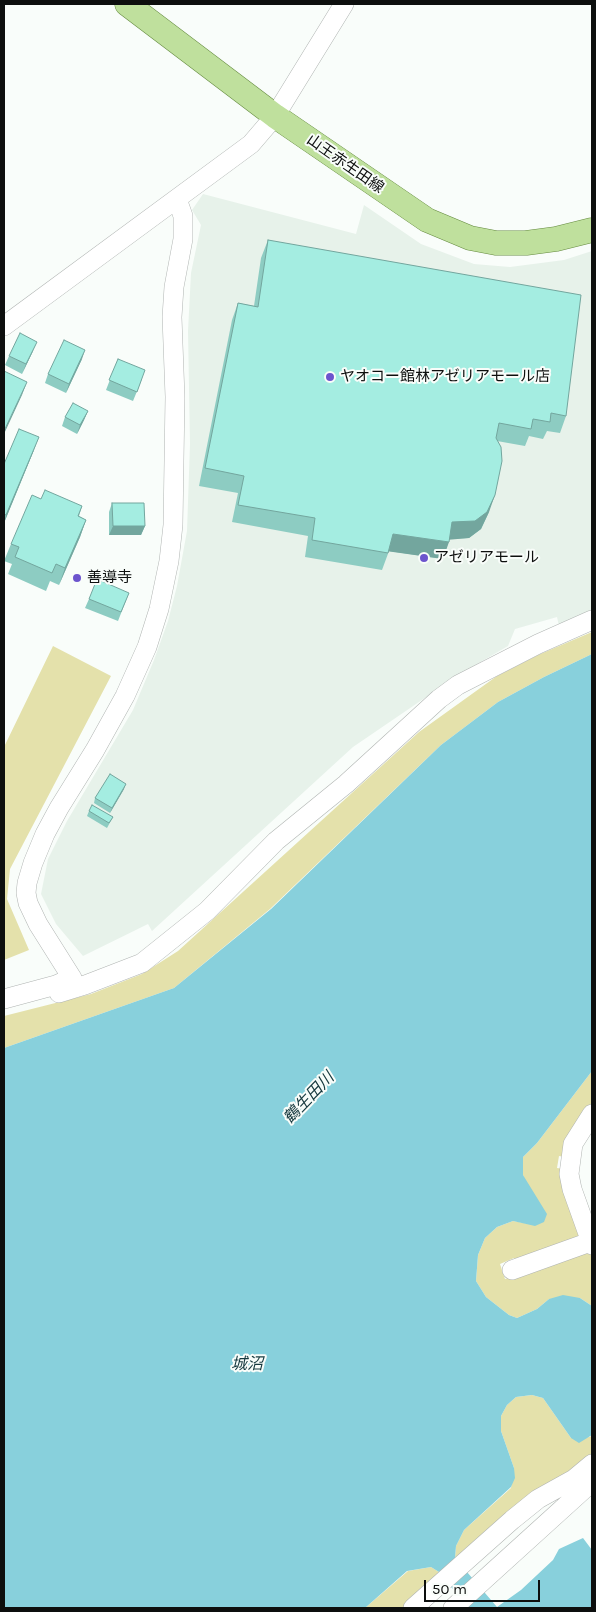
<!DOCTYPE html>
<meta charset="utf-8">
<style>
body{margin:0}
#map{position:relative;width:596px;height:1612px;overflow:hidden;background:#f9fdfa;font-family:Karla,sans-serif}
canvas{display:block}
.frame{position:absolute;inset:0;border:5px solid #0d0f0e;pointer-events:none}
.scale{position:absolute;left:424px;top:1580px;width:116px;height:22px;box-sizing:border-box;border:2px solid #0d0f0e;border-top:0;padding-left:6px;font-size:15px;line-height:18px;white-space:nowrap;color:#0d0f0e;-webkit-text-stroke:4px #f9fdfa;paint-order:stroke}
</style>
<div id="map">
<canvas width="596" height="1612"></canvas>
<div class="frame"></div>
<div class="scale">50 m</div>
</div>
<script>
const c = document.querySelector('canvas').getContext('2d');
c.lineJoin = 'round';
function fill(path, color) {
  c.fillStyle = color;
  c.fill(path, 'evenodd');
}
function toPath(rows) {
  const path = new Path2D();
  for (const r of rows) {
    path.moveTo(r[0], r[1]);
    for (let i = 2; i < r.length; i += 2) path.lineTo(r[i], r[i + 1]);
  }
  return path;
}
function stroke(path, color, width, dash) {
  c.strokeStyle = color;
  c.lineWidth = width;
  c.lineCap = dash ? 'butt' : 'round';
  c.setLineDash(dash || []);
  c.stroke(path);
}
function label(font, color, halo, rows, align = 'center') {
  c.font = font + ' Karla,"Noto Sans JP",sans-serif';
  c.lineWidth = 4;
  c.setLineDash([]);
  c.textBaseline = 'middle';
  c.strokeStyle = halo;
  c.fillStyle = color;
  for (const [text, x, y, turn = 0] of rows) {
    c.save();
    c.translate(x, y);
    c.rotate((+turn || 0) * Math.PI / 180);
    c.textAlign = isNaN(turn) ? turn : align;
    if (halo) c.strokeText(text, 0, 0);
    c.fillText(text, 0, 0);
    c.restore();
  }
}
const built = toPath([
 [203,194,356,234,364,205,421,244,474,264,510,267,564,260,592,251,592,611,559,626,557,617,515,629,508,646,460,674,353,747,152,931,148,924,83,956,56,924,41,894,48,859,67,821,133,710,154,660,168,621,177,586,187,531,190,444,188,331,191,273,201,225,192,210]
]);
const green = toPath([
 [592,632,592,654,544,677,498,702,441,745,270,909,174,988,4,1048,4,1016,91,994,142,974,178,951,419,732,497,676,538,655],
 [53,646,111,676,10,869,7,899,29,950,4,960,4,747],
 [592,1071,592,1105,565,1157,559,1156,557,1168,564,1169,586,1238,516,1262,514,1258,500,1264,505,1279,592,1251,592,1306,580,1298,549,1299,537,1309,517,1318,509,1315,486,1297,476,1281,478,1255,485,1238,497,1227,513,1221,535,1225,523,1175,523,1157,537,1143],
 [532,1395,543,1398,571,1438,590,1437,592,1435,592,1457,459,1557,455,1558,456,1546,464,1530,511,1488,514,1468,501,1431,501,1416,507,1405,516,1397],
 [431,1567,439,1572,437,1578,405,1608,365,1608,408,1571]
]);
const water = toPath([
 [592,654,592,1071,537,1143,523,1157,523,1175,547,1214,544,1222,535,1226,513,1221,497,1227,485,1238,478,1255,476,1281,486,1297,509,1315,517,1318,537,1309,549,1299,563,1295,580,1298,592,1306,592,1435,579,1443,571,1438,543,1398,532,1395,516,1397,507,1405,501,1416,501,1431,514,1468,515,1478,511,1487,464,1530,456,1546,455,1558,497,1607,521,1590,553,1560,559,1549,583,1538,592,1550,592,1608,468,1608,439,1572,431,1567,407,1571,365,1608,4,1608,4,1048,174,988,271,909,441,745,498,702,544,677]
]);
const minor = toPath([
 [4,326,251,144,275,116,344,4],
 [59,993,85,985,142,963,207,911,276,841,346,784,439,699,458,685,538,644,592,620],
 [4,999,56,985,72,978,38,924,28,903,26,893,27,883,33,863,45,834,59,808,95,750,125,696,147,647,159,609,169,561,173,525,175,397,172,317,174,287,183,239,183,216,177,199],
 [592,1114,573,1144,569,1174,572,1189,592,1245],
 [512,1270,590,1242],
 [413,1608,512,1520,538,1499,574,1479,592,1464],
 [453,1608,592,1482]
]);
const major = toPath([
 [127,4,275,116,427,220,470,238,496,243,526,243,556,239,592,230]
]);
const wall = toPath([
 [268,240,566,416,560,433,547,431,543,439,529,436,525,446,497,441,489,512,481,529,469,538,449,539,443,559,389,551,382,570,305,557,308,536,232,522,238,493,199,486,232,320,238,303,254,306,261,258],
 [33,351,22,374,5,365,9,356],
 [82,359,66,393,45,383,48,374],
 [118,359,142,379,133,401,106,390],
 [88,411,84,420,77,434,62,426,65,417],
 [34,450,4,523,4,464],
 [41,499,82,506,79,516,86,520,80,537,59,585,50,581,46,591,8,574,12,564,4,561,11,544],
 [112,503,145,526,141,535,109,535,109,512],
 [129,593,118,621,85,608,89,599],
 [124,789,110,813,94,803,95,798],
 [89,811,113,817,107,828,87,816]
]);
const shadedWall = toPath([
 [37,342,33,351,22,374,26,364],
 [85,350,82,359,66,393,69,384],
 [27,382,22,395,4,434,4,431],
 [88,411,84,420,77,434,80,425],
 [39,437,34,450,4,523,6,515],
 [495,495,489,512,481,529,469,538,446,540,452,522],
 [86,520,80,537,59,585,65,568],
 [113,526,145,526,141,535,109,535],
 [393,534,449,542,443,559,386,551],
 [126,784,124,789,110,813,112,808]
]);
const building = toPath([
 [268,240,581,295,566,416,551,413,550,422,533,419,531,429,499,423,496,438,501,447,502,461,495,495,487,512,475,521,452,522,449,542,393,534,388,553,312,540,315,518,238,505,244,476,205,468,238,303,258,307,268,240],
 [20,333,37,342,26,364,9,356,20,333],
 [64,340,85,350,69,384,48,374,64,340],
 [118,359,145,370,137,392,109,380,118,359],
 [4,371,27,382,4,431,4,371],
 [73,403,88,411,80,425,65,417,73,403],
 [19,429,39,437,6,515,4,514,4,464,19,429],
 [45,490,82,506,78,516,86,520,65,568,56,564,52,573,15,557,19,547,11,544,32,495,41,499,45,490],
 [112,503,144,503,145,526,113,526,112,503],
 [97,579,129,593,121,612,89,599,97,579],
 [110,774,126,784,112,808,95,798,110,774],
 [92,805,113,817,109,823,89,811,92,805]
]);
const markers = [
 [330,377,5,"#6c54cd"],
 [424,558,5,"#6c54cd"],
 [77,578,5,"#6c54cd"]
];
const streetNames = [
 ["山王赤生田線",345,164,35]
];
const poiNames = [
 ["ヤオコー館林アゼリアモール店",340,377],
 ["アゼリアモール",434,558],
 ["善導寺",87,578]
];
const waterNames = [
 ["鶴生田川",309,1098,-46],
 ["城沼",247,1364]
];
fill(built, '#e7f2ea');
fill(green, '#e4e1ab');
fill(water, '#88d0dc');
stroke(minor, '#b0b4b2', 20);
stroke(major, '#658a40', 25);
stroke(minor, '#fff', 19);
stroke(major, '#bfe09d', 24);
fill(wall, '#8dccc2');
fill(shadedWall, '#73a69e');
fill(building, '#a4ede1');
stroke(building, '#73a69e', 1);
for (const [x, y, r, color] of markers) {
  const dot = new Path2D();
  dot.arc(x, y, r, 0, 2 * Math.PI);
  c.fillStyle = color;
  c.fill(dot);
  stroke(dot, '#f9fdfa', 2);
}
label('15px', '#0d0f0e', '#f9fdfa', streetNames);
label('15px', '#0d0f0e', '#f9fdfa', poiNames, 'left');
label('italic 16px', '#15383e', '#f9fdfa', waterNames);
</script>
